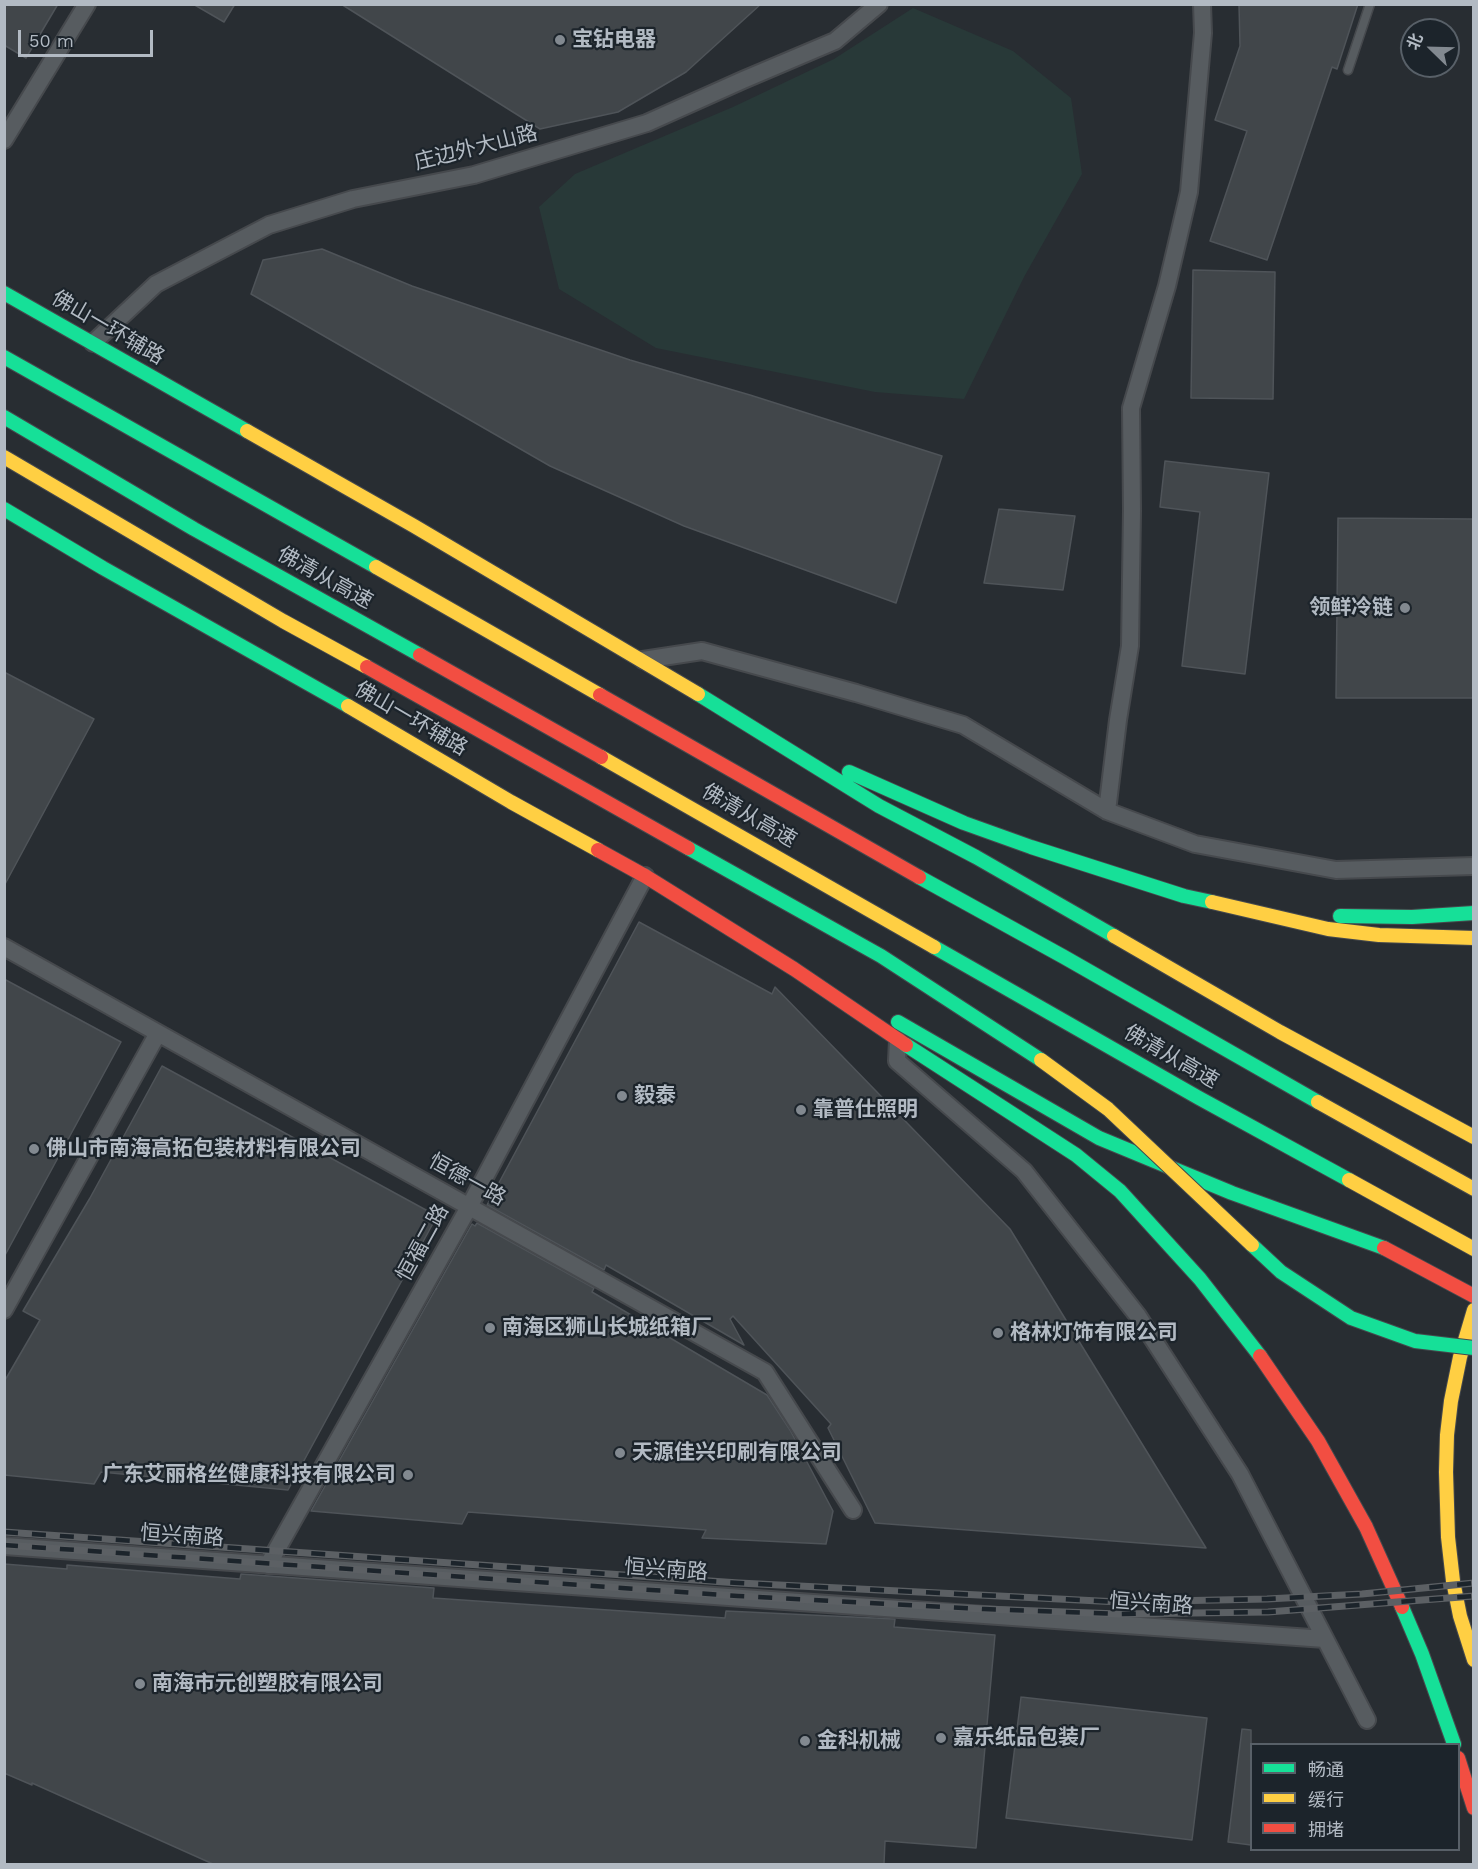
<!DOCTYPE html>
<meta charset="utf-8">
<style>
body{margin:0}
#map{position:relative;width:1478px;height:1869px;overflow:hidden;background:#282d32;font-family:"Work Sans","Noto Sans SC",sans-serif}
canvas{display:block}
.frame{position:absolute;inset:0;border:6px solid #b2bac3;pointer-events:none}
.legend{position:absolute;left:1250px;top:1743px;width:210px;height:108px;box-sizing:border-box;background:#1c242b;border:2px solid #586068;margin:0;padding:8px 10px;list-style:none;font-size:18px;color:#b2bac3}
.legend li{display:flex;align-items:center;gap:12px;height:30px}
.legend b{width:30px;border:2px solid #586068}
.north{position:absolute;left:1400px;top:18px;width:60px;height:60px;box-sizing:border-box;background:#1c242b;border:2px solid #586068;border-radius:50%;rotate:293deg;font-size:16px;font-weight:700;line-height:24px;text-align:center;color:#b2bac3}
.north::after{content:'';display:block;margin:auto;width:21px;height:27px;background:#828990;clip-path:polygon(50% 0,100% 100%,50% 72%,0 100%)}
.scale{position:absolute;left:18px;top:30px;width:135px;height:27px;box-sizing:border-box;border:3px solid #b2bac3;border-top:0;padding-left:8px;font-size:18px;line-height:21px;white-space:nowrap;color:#b2bac3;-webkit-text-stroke:4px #1c242b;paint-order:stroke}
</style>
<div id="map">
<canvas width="1478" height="1869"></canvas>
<div class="frame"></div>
<ul class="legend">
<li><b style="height:8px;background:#16e098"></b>畅通</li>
<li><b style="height:8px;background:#ffcf43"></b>缓行</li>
<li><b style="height:8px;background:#f24e42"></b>拥堵</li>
</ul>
<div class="north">北</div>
<div class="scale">50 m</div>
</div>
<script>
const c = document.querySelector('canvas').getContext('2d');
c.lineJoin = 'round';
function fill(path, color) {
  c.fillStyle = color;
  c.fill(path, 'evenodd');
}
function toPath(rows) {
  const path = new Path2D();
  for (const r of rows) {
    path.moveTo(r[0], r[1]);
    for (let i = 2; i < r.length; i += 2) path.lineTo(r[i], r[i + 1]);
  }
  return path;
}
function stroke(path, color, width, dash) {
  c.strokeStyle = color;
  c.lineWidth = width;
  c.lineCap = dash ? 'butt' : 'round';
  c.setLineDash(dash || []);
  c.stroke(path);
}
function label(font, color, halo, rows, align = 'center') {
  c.font = font + ' "Work Sans","Noto Sans SC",sans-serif';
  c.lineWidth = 4.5;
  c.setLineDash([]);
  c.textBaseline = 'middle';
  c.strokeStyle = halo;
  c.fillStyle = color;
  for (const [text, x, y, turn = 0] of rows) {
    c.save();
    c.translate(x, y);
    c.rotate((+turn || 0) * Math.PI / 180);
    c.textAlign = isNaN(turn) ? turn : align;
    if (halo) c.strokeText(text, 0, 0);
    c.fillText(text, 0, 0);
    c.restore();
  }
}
const green = toPath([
 [913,8,1013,51,1071,98,1082,174,1024,277,964,399,875,392,656,348,559,289,539,207,575,174,733,107,834,59]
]);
const building = toPath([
 [4,4,58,4,26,58,4,45,4,4],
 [193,4,235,4,224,22,193,4],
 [341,4,761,4,686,72,618,112,540,129,341,4],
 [1239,4,1358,4,1337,69,1332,67,1267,260,1210,241,1247,131,1215,120,1240,46,1239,4],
 [322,249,412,286,630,360,750,395,942,456,896,603,684,526,550,466,251,294,263,260,322,249],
 [1193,270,1275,272,1273,399,1191,398,1193,270],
 [1165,461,1269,473,1245,674,1182,666,1200,512,1160,507,1165,461],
 [999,509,1075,516,1063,590,984,583,999,509],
 [1338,518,1473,519,1473,698,1336,698,1338,518],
 [4,672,94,719,4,886,4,672],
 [639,922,772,994,775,987,1010,1229,1206,1548,875,1523,828,1428,831,1424,733,1316,730,1319,744,1345,606,1265,604,1270,487,1205,639,922],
 [4,979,121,1042,4,1257,4,979],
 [162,1066,437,1216,288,1490,101,1472,94,1484,4,1475,4,1382,40,1320,23,1311,90,1198,162,1066],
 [477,1223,594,1288,592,1292,767,1395,790,1430,833,1511,826,1544,702,1538,706,1530,468,1512,462,1524,311,1511,472,1224,475,1226,477,1223],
 [4,1564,67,1569,67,1565,240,1579,241,1574,434,1588,433,1598,725,1618,726,1611,895,1619,894,1627,995,1635,976,1848,885,1841,884,1864,213,1864,32,1783,32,1785,4,1773,4,1564],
 [1021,1697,1207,1718,1192,1840,1006,1818,1021,1697],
 [1242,1729,1251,1730,1251,1845,1228,1842,1242,1729]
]);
const lane = toPath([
 [1348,70,1370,4]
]);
const street = toPath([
 [4,140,87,4],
 [93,343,156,284,269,225,353,199,474,175,647,123,743,80,835,41,879,4],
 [643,660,702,651,856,693,963,725,1107,811,1195,844,1336,870,1474,866],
 [1107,811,1118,720,1130,646,1132,511,1131,408,1167,286,1189,192,1203,33,1202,4],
 [4,947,765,1372,853,1510],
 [898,1040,897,1061,1024,1171,1138,1316,1240,1474,1367,1720],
 [4,1310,158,1033],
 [4,1546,1325,1639],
 [268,1565,469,1207,645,876]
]);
const fast = toPath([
 [4,293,247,431],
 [4,357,376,567],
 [4,417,194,529,420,655],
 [4,509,103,568,348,706],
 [698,694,879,806,976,857,1114,936],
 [849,772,964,823,1031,847,1184,896,1212,902],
 [919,877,1064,957,1318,1102],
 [1340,916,1412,917,1474,913],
 [934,947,1199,1098,1349,1180],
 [898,1022,1099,1138,1232,1193,1384,1248],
 [906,1045,1076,1155,1120,1191,1200,1279,1260,1356],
 [1402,1607,1422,1654,1454,1744]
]);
const slow = toPath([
 [247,431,414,526,698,694],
 [4,457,283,621,367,667],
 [376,567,600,695],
 [348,706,511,802,598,850],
 [601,757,934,947],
 [1212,902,1328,929,1379,935,1474,938],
 [1114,936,1280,1032,1474,1137],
 [1318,1102,1474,1189],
 [1349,1180,1474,1249],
 [1474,1310,1460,1357,1451,1401,1447,1435,1446,1472,1448,1537,1453,1581,1460,1616,1474,1660]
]);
const jam = toPath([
 [420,655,601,757],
 [600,695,919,877],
 [598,850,645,876,794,969,906,1045],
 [1384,1248,1474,1296],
 [1260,1356,1318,1441,1366,1527,1402,1607],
 [1458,1758,1474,1808]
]);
const rail = toPath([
 [4,1532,739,1583,1119,1602,1267,1599,1362,1594,1474,1583],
 [4,1545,738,1596,984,1609,1119,1614,1268,1612,1474,1596]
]);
const fastBridge = toPath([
 [688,848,881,956,1041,1060],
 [1252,1245,1281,1272,1351,1318,1415,1341,1474,1348]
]);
const slowBridge = toPath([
 [1041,1060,1108,1109,1252,1245]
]);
const jamBridge = toPath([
 [367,667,688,848]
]);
const markers = [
 [560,40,6,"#828990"],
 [1405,608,6,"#828990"],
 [622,1096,6,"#828990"],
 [801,1110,6,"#828990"],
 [34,1149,6,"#828990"],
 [490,1328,6,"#828990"],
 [998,1333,6,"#828990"],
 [620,1453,6,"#828990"],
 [408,1475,6,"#828990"],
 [140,1684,6,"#828990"],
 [941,1738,6,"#828990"],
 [805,1741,6,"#828990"]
];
const poiNames = [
 ["宝钻电器",572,40],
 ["领鲜冷链",1393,608,"right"],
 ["毅泰",634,1096],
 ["靠普仕照明",813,1110],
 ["佛山市南海高拓包装材料有限公司",46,1149],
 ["南海区狮山长城纸箱厂",502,1328],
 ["格林灯饰有限公司",1010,1333],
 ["天源佳兴印刷有限公司",632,1453],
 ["广东艾丽格丝健康科技有限公司",396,1475,"right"],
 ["南海市元创塑胶有限公司",152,1684],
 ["嘉乐纸品包装厂",953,1738],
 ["金科机械",817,1741]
];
const streetNames = [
 ["庄边外大山路",476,148,-14],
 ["佛山一环辅路",108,328,30],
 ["佛清从高速",325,578,29],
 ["佛山一环辅路",411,719,30],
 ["佛清从高速",749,816,30],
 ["佛清从高速",1171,1057,30],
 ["恒德一路",467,1180,29],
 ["恒福二路",423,1243,-61],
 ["恒兴南路",182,1536,4],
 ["恒兴南路",666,1570,4],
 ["恒兴南路",1151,1604,4]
];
fill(green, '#283938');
fill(building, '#41464a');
stroke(building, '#4f5459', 1.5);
stroke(lane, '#46494d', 11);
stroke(street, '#46494d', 20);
stroke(fast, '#46494d', 16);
stroke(slow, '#46494d', 16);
stroke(jam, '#46494d', 16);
stroke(lane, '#575c60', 8);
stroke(street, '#575c60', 16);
stroke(fast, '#16e098', 14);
stroke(slow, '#ffcf43', 14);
stroke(jam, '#f24e42', 14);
stroke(rail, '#5c6064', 7);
stroke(rail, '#1c242b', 4.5, [14]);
stroke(fastBridge, '#44494d', 16, []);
stroke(slowBridge, '#44494d', 16, []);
stroke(jamBridge, '#44494d', 16, []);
stroke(fastBridge, '#16e098', 14);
stroke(slowBridge, '#ffcf43', 14);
stroke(jamBridge, '#f24e42', 14);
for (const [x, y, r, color] of markers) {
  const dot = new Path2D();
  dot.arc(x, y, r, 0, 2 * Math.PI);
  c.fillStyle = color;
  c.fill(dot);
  stroke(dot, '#1c242b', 2);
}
label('bold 21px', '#b2bac3', '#1c242b', poiNames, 'left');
label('21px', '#b2bac3', '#1c242b', streetNames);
</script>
